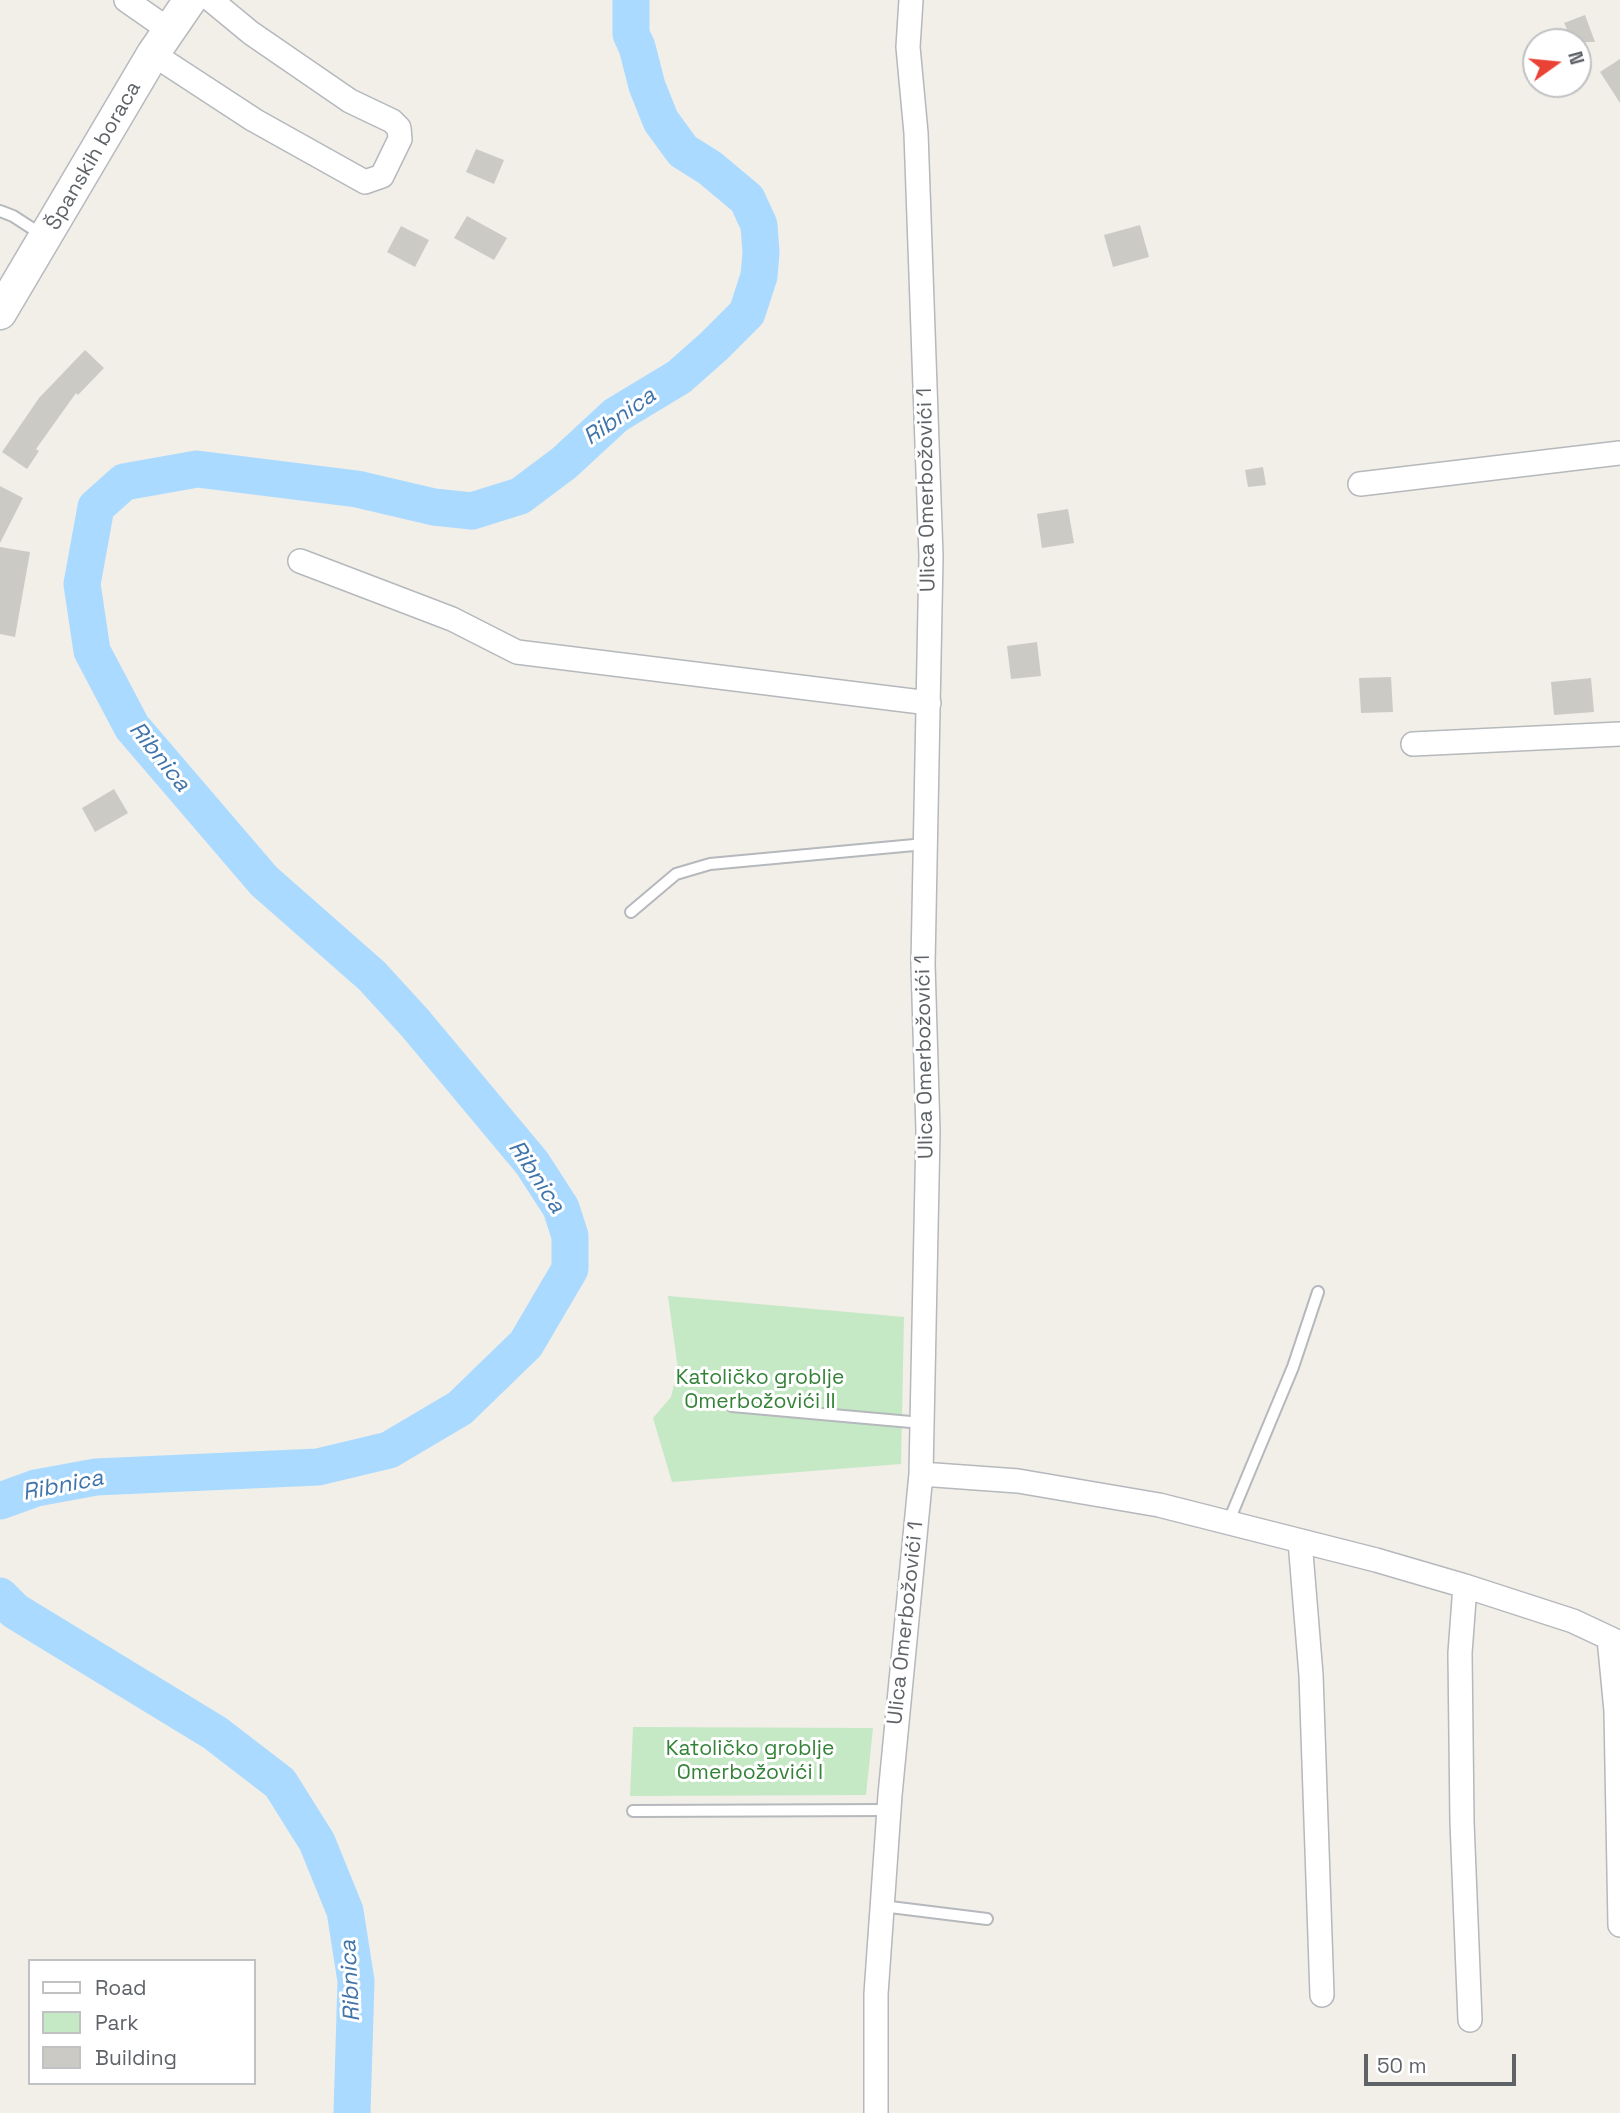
<!DOCTYPE html>
<meta charset="utf-8">
<style>
body{margin:0}
#map{position:relative;width:1620px;height:2113px;overflow:hidden;background:#f1efe8;font-family:"Space Grotesk",sans-serif}
canvas{display:block}
.legend{position:absolute;left:28px;top:1959px;width:228px;height:126px;box-sizing:border-box;background:#fff;border:2px solid #bfc1c3;margin:0;padding:9px 12px;list-style:none;font-size:21px;color:#5f6368}
.legend li{display:flex;align-items:center;gap:14px;height:35px}
.legend b{width:35px;border:2px solid #bfc1c3}
.north{position:absolute;left:1522px;top:28px;width:70px;height:70px;box-sizing:border-box;background:#fff;border:2px solid #bfc1c3;border-radius:50%;rotate:75deg;font-size:19px;font-weight:700;line-height:28px;text-align:center;color:#5f6368}
.north::after{content:'';display:block;margin:auto;width:24px;height:32px;background:#ea4335;clip-path:polygon(50% 0,100% 100%,50% 72%,0 100%)}
.scale{position:absolute;left:1364px;top:2054px;width:152px;height:32px;box-sizing:border-box;border:4px solid #5f6368;border-top:0;padding-left:9px;font-size:21px;line-height:24px;white-space:nowrap;color:#5f6368;-webkit-text-stroke:5px #fff;paint-order:stroke}
</style>
<div id="map">
<canvas width="1620" height="2113"></canvas>
<ul class="legend">
<li><b style="height:9px;background:#fff"></b>Road</li>
<li><b style="height:19px;background:#c5e8c5"></b>Park</li>
<li><b style="height:19px;background:#cccac5"></b>Building</li>
</ul>
<div class="north">N</div>
<div class="scale">50 m</div>
</div>
<script>
const c = document.querySelector('canvas').getContext('2d');
c.lineJoin = 'round';
function fill(path, color) {
  c.fillStyle = color;
  c.fill(path, 'evenodd');
}
function toPath(rows) {
  const path = new Path2D();
  for (const r of rows) {
    path.moveTo(r[0], r[1]);
    for (let i = 2; i < r.length; i += 2) path.lineTo(r[i], r[i + 1]);
  }
  return path;
}
function stroke(path, color, width, dash) {
  c.strokeStyle = color;
  c.lineWidth = width;
  c.lineCap = dash ? 'butt' : 'round';
  c.setLineDash(dash || []);
  c.stroke(path);
}
function label(font, color, halo, rows, align = 'center') {
  c.font = font + ' "Space Grotesk",sans-serif';
  c.lineWidth = 6;
  c.setLineDash([]);
  c.textBaseline = 'middle';
  c.strokeStyle = halo;
  c.fillStyle = color;
  for (const [text, x, y, turn = 0] of rows) {
    c.save();
    c.translate(x, y);
    c.rotate((+turn || 0) * Math.PI / 180);
    c.textAlign = isNaN(turn) ? turn : align;
    if (halo) c.strokeText(text, 0, 0);
    c.fillText(text, 0, 0);
    c.restore();
  }
}
const green = toPath([
 [668,1296,904,1317,901,1464,672,1482,653,1418,671,1397,678,1369],
 [633,1727,873,1728,866,1795,630,1796]
]);
const river = toPath([
 [0,1501,36,1488,96,1477,318,1467,389,1450,460,1408,526,1344,570,1269,570,1236,561,1208,532,1163,415,1023,372,976,264,881,132,727,92,651,82,584,96,507,124,482,197,469,357,489,434,507,472,511,520,496,564,463,616,415,679,377,714,346,747,313,759,276,761,253,759,225,747,199,710,168,683,151,661,121,647,86,637,47,631,34,631,0],
 [0,1596,15,1611,215,1733,280,1783,317,1842,345,1911,356,1981,352,2113]
]);
const building = toPath([
 [1585,15,1595,42,1537,42,1567,29,1564,23],
 [1620,59,1620,103,1600,72],
 [476,149,504,160,494,184,466,172],
 [467,216,507,238,494,260,454,238],
 [1140,225,1149,257,1113,267,1104,235],
 [401,226,429,240,415,267,387,252],
 [85,350,104,368,78,395,76,393,36,449,39,451,27,469,2,452,39,398],
 [1263,467,1266,485,1248,487,1245,470],
 [0,486,23,498,0,543],
 [1068,509,1074,543,1042,548,1037,514],
 [0,547,30,552,15,637,0,634],
 [1037,642,1041,676,1011,679,1007,646],
 [1391,677,1393,712,1361,713,1359,678],
 [1591,678,1594,712,1554,715,1551,682],
 [114,789,128,813,95,832,82,808]
]);
const lane = toPath([
 [0,211,13,216,44,236],
 [631,912,676,874,710,864,925,844],
 [732,1406,922,1423],
 [1228,1523,1293,1367,1318,1292],
 [633,1811,888,1810],
 [882,1906,987,1919]
]);
const street = toPath([
 [126,0,169,30],
 [153,54,254,120,365,182,382,176,400,139,399,128,392,121,350,101,251,33,211,0],
 [1360,484,1620,453],
 [300,561,452,619,517,652,929,703],
 [1413,744,1620,734],
 [921,1474,1018,1481,1159,1505,1376,1560,1465,1586,1573,1621,1620,1643],
 [1300,1541,1311,1675,1322,1995],
 [1465,1586,1460,1653,1462,1822,1470,2020],
 [1609,1638,1616,1711,1620,1925],
 [876,2113,876,1994,890,1795,921,1474,928,1131,923,964,931,556,916,133,908,47,911,0]
]);
const secondary = toPath([
 [0,313,153,54,190,0]
]);
const streetNames = [
 ["Španskih boraca",94,156,-60],
 ["Ulica Omerbožovići 1",927,490,-91],
 ["Ulica Omerbožovići 1",925,1057,-91],
 ["Ulica Omerbožovići 1",906,1623,-84]
];
const parkNames = [
 ["Katoličko groblje",760,1378],
 ["Omerbožovići II",760,1402],
 ["Katoličko groblje",750,1749],
 ["Omerbožovići I",750,1773]
];
const waterNames = [
 ["Ribnica",620,417,-35],
 ["Ribnica",159,757,51],
 ["Ribnica",536,1177,56],
 ["Ribnica",63,1486,-11],
 ["Ribnica",351,1981,-93]
];
fill(green, '#c5e8c5');
stroke(river, '#aadaff', 37);
fill(building, '#cccac5');
stroke(lane, '#b5b8bc', 14);
stroke(street, '#b5b8bc', 26);
stroke(secondary, '#b6babf', 35);
stroke(lane, '#fff', 10);
stroke(street, '#fff', 23);
stroke(secondary, '#fff', 32);
label('21px', '#5f6368', '#fff', streetNames);
label('21px', '#348238', '#fff', parkNames);
label('italic 23px', '#4174aa', '#fff', waterNames);
</script>
